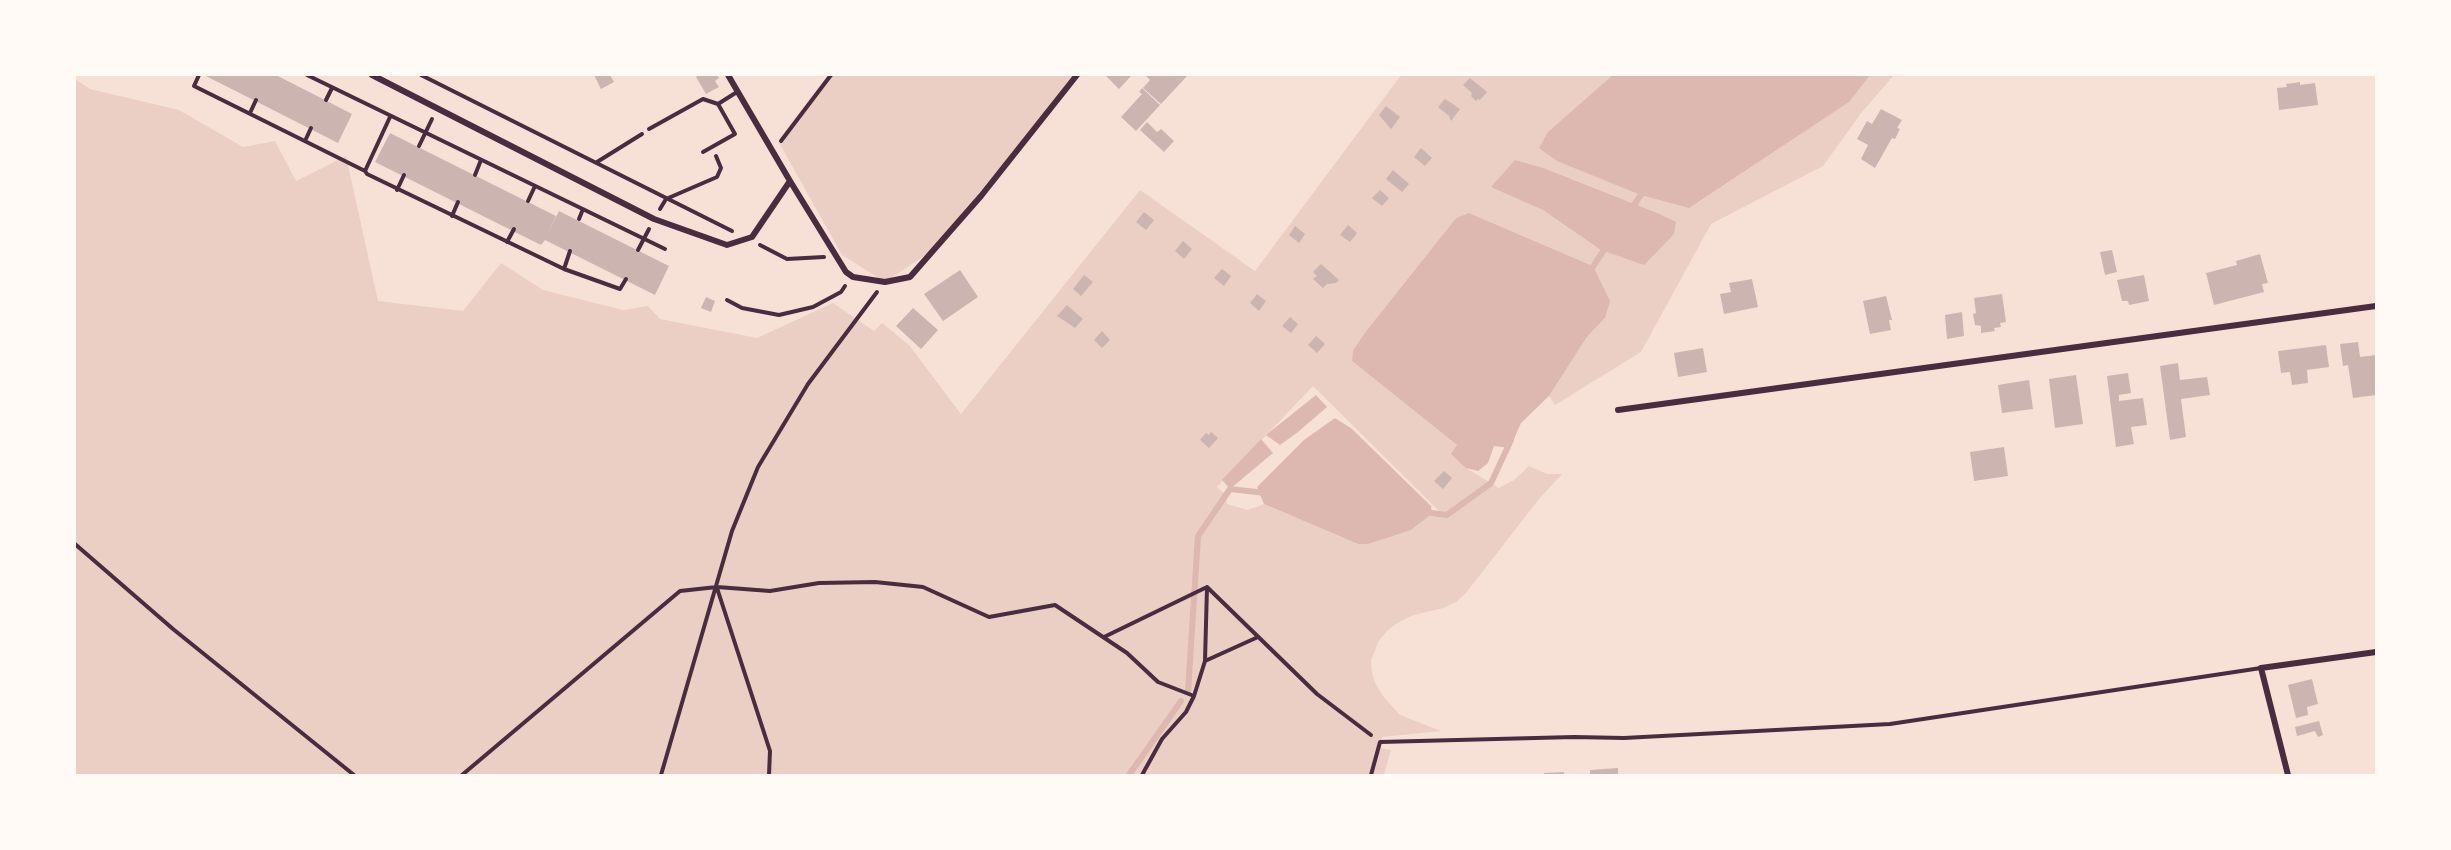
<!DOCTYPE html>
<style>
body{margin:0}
#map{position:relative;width:2451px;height:850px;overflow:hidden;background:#f7e1d7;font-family:Signika,sans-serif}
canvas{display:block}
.frame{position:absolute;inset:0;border:76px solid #fffaf5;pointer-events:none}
</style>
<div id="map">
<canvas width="2451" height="850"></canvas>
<div class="frame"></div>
</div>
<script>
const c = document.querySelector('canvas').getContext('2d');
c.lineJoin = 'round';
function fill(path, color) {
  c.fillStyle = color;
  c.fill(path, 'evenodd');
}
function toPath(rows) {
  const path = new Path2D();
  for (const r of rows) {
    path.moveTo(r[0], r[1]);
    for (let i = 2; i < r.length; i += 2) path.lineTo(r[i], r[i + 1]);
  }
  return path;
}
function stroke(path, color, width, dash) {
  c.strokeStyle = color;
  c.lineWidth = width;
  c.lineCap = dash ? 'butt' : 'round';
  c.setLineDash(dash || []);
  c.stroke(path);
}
const green = toPath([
 [828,75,1077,75,933,250,885,282,842,255,778,141],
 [1401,75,1894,75,1862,112,1823,166,1711,224,1641,352,1555,405,1549,396,1587,337,1605,318,1593,266,1469,213,1456,218,1367,330,1353,350,1352,361,1457,445,1466,468,1499,488,1514,480,1529,466,1547,474,1562,474,1539,499,1466,593,1456,602,1443,608,1411,616,1396,624,1387,631,1378,642,1371,661,1372,673,1375,683,1383,696,1400,715,1441,731,1382,737,1381,748,1391,750,1384,775,75,775,75,79,90,89,179,110,243,147,275,141,296,181,346,156,378,301,463,311,501,263,543,290,623,310,648,306,660,319,757,338,833,303,874,331,882,323,909,345,961,414,1140,190,1255,271],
 [1313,386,1441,513,1432,514,1411,530,1358,544,1264,504,1248,510,1227,504,1225,494,1217,487]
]);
const water = toPath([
 [1613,75,1870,75,1849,102,1689,208,1641,195,1557,161,1539,148,1548,132],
 [1515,160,1543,168,1657,213,1676,222,1674,234,1644,265,1601,250,1543,210,1491,187],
 [1469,213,1593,266,1610,301,1605,318,1587,337,1549,396,1521,423,1510,448,1494,446,1488,463,1478,471,1466,468,1451,454,1457,445,1352,361,1353,350,1367,330,1456,218],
 [1316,395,1327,407,1298,432,1280,445,1266,435],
 [1335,418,1352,429,1431,506,1432,514,1411,530,1368,544,1358,544,1264,504,1257,487,1304,440],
 [1261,439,1273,453,1230,489,1222,480]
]);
const stream = toPath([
 [1632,208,1645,189],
 [1590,271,1608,244],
 [1424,512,1447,515,1491,483,1511,440],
 [1188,692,1198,536,1230,489,1265,493],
 [1129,775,1181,701]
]);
const building = toPath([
 [204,75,276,75,352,114,338,143],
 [594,75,610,75,614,82,601,89],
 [699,75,717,75,719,78,715,81,719,87,706,94,696,77],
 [1105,75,1132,75,1119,89],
 [1145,75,1188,75,1161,104,1143,88,1150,80],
 [1470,78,1487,92,1480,100,1478,99,1476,101,1471,96,1472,93,1463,85],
 [2300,82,2300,85,2315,83,2318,105,2279,110,2277,88,2287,87,2286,84],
 [1142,88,1160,105,1136,131,1121,117,1142,94,1139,92],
 [1445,99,1460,109,1451,121,1449,116,1438,107],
 [1386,106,1400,117,1391,129,1379,115],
 [1881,109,1902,120,1897,128,1900,129,1895,139,1892,138,1875,168,1861,159,1868,145,1857,139,1867,121,1872,124],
 [1147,122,1157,132,1161,129,1174,141,1164,152,1140,130],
 [390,133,556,216,547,235,559,211,669,266,655,295,545,240,541,245,375,162],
 [1421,148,1432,158,1425,166,1414,157],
 [1393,170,1409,184,1402,192,1386,179],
 [1380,190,1389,198,1382,206,1372,198],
 [1144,212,1154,220,1146,230,1136,222],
 [1348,225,1357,233,1350,242,1340,235],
 [1295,226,1305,234,1299,243,1289,235],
 [1183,241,1192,249,1184,259,1175,251],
 [2112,250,2117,272,2105,275,2100,252],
 [2260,254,2268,283,2262,284,2264,292,2214,305,2206,273,2237,265,2236,261],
 [1321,264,1339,280,1336,283,1327,284,1323,288,1313,279,1317,276,1313,272],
 [1222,269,1231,276,1224,286,1214,278],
 [960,270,978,297,943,321,924,294],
 [1084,275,1093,282,1081,296,1073,289],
 [2144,275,2149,301,2129,305,2128,301,2122,301,2117,280],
 [1752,279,1758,307,1724,314,1720,294,1731,292,1729,283],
 [1257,294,1266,301,1259,311,1250,303],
 [2002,294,2006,322,2000,323,2001,327,1994,328,1995,331,1981,333,1981,326,1975,325,1973,314,1976,313,1974,298],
 [1886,296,1892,320,1889,320,1891,330,1870,334,1863,301],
 [706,297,715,301,711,312,701,308],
 [1067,305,1083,319,1075,328,1057,316],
 [913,308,938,330,921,349,896,326],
 [1962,312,1964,336,1947,339,1945,315],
 [1290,317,1298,324,1291,333,1282,326],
 [1102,331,1110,340,1102,348,1094,340],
 [1316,336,1325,344,1317,353,1308,345],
 [2358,342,2360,357,2376,355,2376,395,2353,398,2348,365,2343,366,2340,344],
 [2326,345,2329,367,2307,370,2308,383,2292,385,2290,372,2281,373,2278,351],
 [1703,348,1707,372,1678,377,1674,353],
 [2178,363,2180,380,2207,377,2210,395,2181,399,2186,437,2170,440,2160,366],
 [2128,373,2131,393,2119,395,2119,401,2143,398,2147,425,2131,427,2134,444,2116,447,2107,376],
 [2076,375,2083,424,2055,428,2049,379],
 [2029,380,2033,409,2002,413,1998,385],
 [1211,432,1218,438,1209,448,1200,440,1206,433,1209,435],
 [2004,447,2008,476,1974,481,1970,452],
 [1444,471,1452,478,1443,489,1434,481],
 [2312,679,2318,704,2307,707,2308,715,2296,718,2288,685],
 [2319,721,2323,735,2318,737,2315,731,2297,736,2295,727],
 [1618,768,1618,775,1590,775,1590,770],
 [1564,772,1564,775,1544,775,1544,773]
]);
const path = toPath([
 [199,75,194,86,365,171],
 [307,75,665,249],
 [421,75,732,231],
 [326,100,332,88],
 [250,113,256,100],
 [390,117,365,171,367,174,564,269,620,289,626,279],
 [305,141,311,128],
 [781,141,831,75],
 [419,146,432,119],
 [597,162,642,134],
 [475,175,481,160],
 [397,190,404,175],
 [528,201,535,186],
 [660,209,666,199,717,177,721,168,716,156],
 [452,216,458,202],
 [579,219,583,209],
 [507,242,514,229],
 [760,245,787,259,824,257],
 [638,250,649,229],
 [564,269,570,251],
 [727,300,742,308,779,315,813,307,841,292,845,286],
 [75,544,173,629,354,775],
 [717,588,770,751,769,775],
 [1104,637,1207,587],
 [1205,661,1258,637],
 [462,775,680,591,717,587,770,591,819,583,875,582,923,587,989,617,1055,605,1127,653,1158,682,1194,696],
 [661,775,732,531,758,467,808,384,877,292],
 [1142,775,1162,739,1186,712,1194,696,1205,661,1207,587,1317,694,1371,735]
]);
const service = toPath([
 [649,129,703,99,718,104,737,92],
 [703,152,735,134,718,104],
 [1371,775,1380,742,1574,737,1624,738,1890,724,2261,668]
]);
const minor = toPath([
 [372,75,654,219,727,245,752,237,790,181,728,75],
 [790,181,846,272,853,277,885,282,910,277,981,196,1077,75],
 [1618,410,2376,306],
 [2288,775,2261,668,2376,652]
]);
fill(green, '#ebcfc5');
fill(water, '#dcb8b0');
stroke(stream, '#dcb8b0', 6);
fill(building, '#ccb4b1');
stroke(path, '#4a2c40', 4);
stroke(service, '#4a2c40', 4);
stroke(minor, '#4a2c40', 6);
</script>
